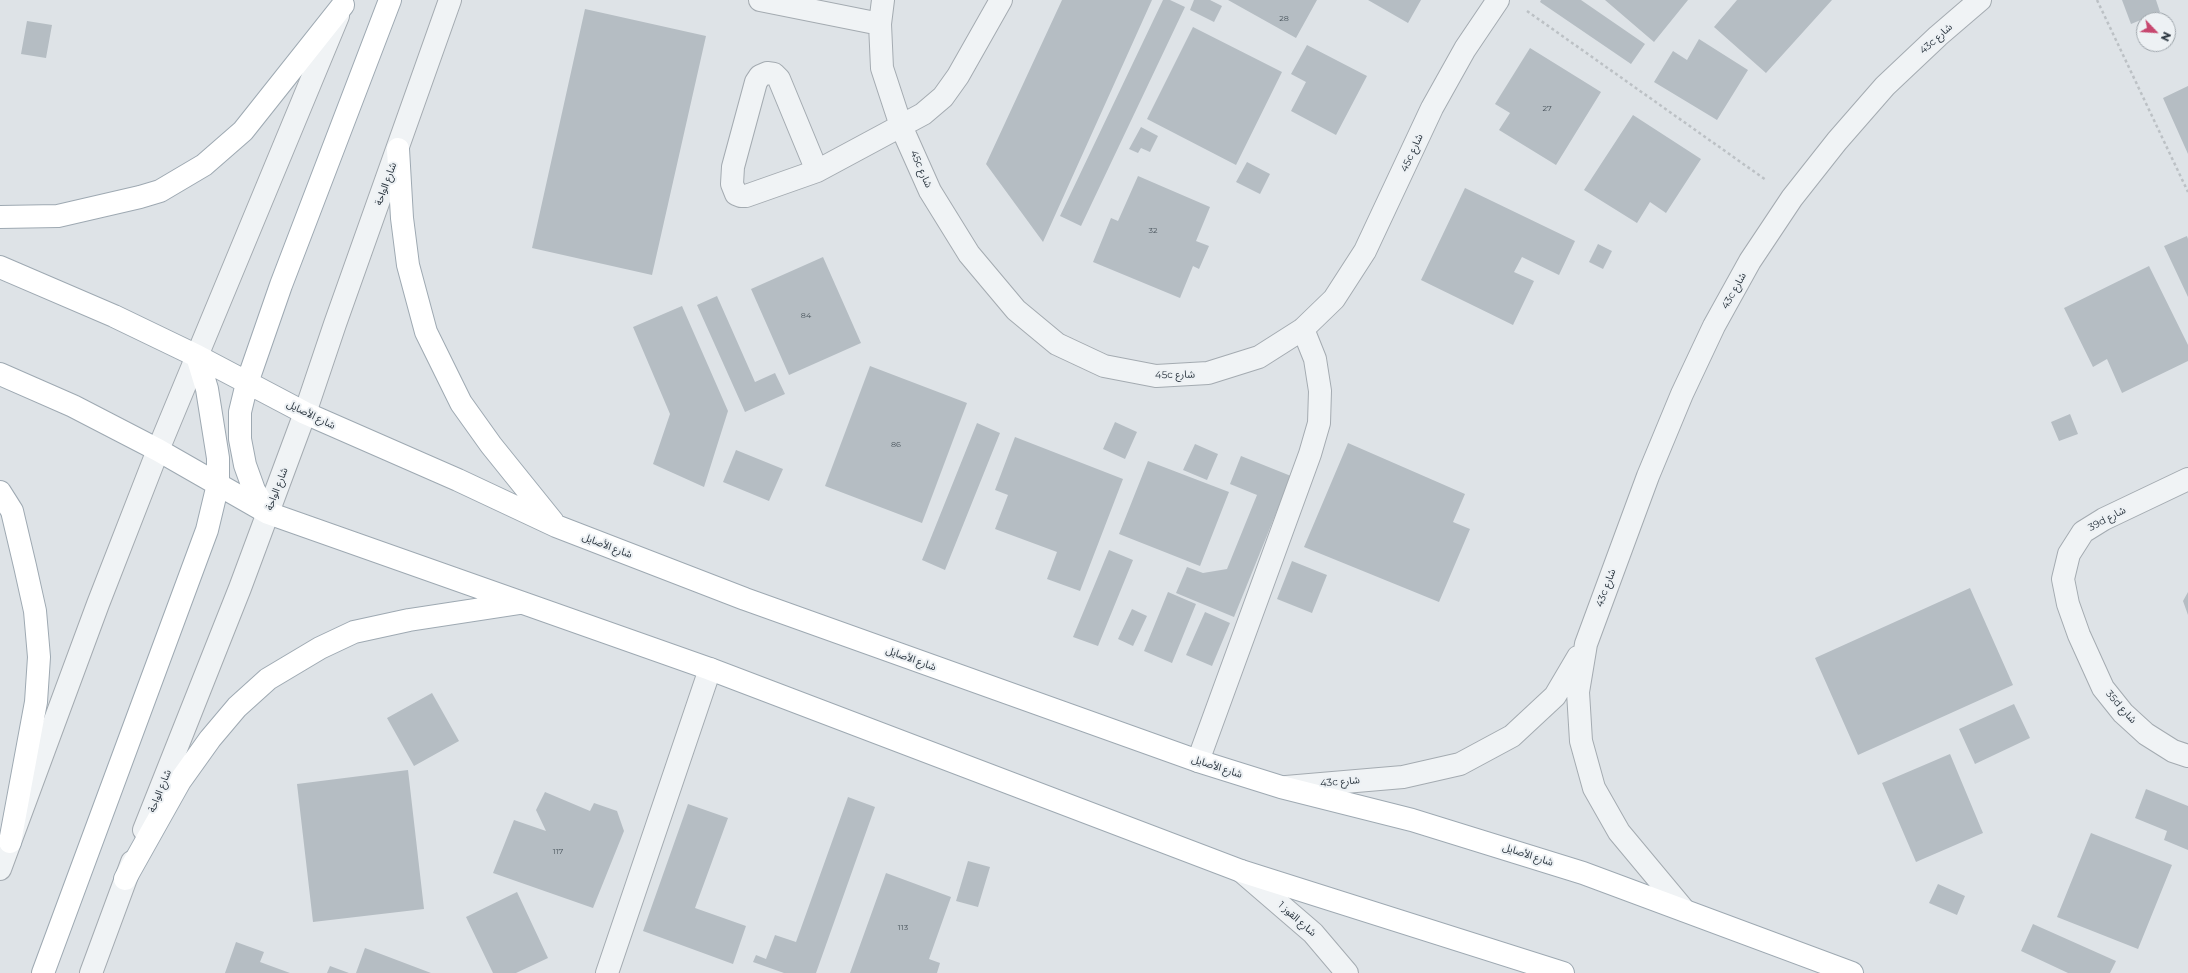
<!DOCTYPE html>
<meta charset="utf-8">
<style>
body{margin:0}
#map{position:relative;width:2188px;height:973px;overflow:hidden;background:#dee3e7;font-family:Montserrat,sans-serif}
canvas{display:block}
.north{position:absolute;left:2136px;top:12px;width:40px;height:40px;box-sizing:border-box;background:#edf1f4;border:1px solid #9ea5ab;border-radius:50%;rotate:115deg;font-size:11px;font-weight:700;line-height:16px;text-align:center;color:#28333d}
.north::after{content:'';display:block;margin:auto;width:14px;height:18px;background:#c7476f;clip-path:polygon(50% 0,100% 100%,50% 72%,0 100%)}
</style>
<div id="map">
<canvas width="2188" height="973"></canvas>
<div class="north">N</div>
</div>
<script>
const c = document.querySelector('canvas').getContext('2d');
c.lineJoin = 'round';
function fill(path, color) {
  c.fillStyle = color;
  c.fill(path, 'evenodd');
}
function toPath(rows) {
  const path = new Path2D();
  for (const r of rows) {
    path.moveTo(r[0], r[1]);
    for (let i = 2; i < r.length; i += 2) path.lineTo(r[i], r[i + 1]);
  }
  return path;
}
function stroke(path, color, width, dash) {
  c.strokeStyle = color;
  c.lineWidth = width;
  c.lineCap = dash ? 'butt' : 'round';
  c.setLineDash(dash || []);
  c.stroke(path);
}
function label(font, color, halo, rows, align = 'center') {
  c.font = font + ' Montserrat,"Noto Sans Arabic",sans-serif';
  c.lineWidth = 4;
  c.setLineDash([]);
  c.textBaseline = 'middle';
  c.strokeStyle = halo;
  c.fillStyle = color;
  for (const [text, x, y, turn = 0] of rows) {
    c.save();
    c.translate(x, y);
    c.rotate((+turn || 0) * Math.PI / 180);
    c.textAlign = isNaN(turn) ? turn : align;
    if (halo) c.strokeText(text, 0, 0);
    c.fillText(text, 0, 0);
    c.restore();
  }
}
const building = toPath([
 [1062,0,1152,0,1043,242,986,164],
 [1163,0,1170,0,1185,7,1081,226,1060,216],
 [1194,0,1210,0,1222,6,1214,22,1190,10],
 [1228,0,1317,0,1296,38],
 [1368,0,1421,0,1408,23],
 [1541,0,1581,0,1645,44,1631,64,1540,2],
 [1605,0,1688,0,1654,42],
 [1737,0,1832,0,1766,73,1714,27],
 [2122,0,2156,0,2160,12,2131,24],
 [585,9,706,36,652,275,532,248],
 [27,21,52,25,46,58,21,54],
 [1193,27,1282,72,1236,165,1147,119],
 [1699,39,1748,70,1717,120,1654,82,1673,51,1687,60],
 [1307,45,1367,76,1336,135,1291,111,1306,82,1291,74],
 [1530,48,1601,92,1556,165,1499,130,1510,113,1495,104],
 [2188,86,2188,154,2163,98],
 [1633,115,1701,159,1666,213,1650,202,1637,223,1584,190],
 [1141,127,1158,136,1150,152,1141,148,1138,153,1129,149],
 [1247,162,1270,174,1260,194,1236,182],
 [1138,176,1210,207,1196,241,1209,246,1199,269,1193,266,1180,298,1093,262,1111,218,1118,221],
 [1465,188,1575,241,1559,275,1522,257,1514,272,1534,281,1513,325,1421,280],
 [2187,236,2188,239,2188,297,2164,246],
 [1598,244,1612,251,1603,269,1589,262],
 [823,257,861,343,789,375,751,289],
 [2149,266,2188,345,2188,361,2122,393,2107,359,2093,367,2064,308],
 [717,296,755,382,775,373,785,394,745,412,697,305],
 [682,306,728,411,704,487,653,464,670,414,633,327],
 [870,366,967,403,922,523,825,486],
 [2070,414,2078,434,2059,441,2051,422],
 [1115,422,1137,432,1125,459,1103,449],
 [977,423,1000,433,945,570,922,560],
 [1015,437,1123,479,1080,591,1047,579,1057,552,995,529,1008,495,995,490],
 [1348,443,1465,494,1453,522,1470,529,1439,602,1304,547],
 [1195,444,1218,454,1207,480,1183,470],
 [736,450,783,469,769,501,723,482],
 [1241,456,1291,476,1234,617,1176,593,1187,567,1203,573,1227,569,1257,495,1230,484],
 [1148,461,1229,492,1200,566,1119,534],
 [1109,550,1133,560,1098,646,1073,637],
 [1292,561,1327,575,1312,613,1277,599],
 [1970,588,2013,685,1858,755,1815,658],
 [1168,592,1196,604,1172,663,1144,651],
 [2188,592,2188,615,2183,601],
 [1132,609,1147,616,1133,646,1118,639],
 [1205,612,1230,623,1212,666,1186,655],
 [432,693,459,741,414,766,387,718],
 [2014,704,2030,738,1975,764,1959,729],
 [1950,754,1983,833,1916,862,1882,783],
 [408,770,424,909,313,922,297,784],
 [2146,789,2188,806,2188,850,2164,840,2167,831,2135,818],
 [545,792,590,811,594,803,617,811,624,831,593,908,493,873,514,820,546,831,536,810],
 [848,797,875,807,816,973,784,973,753,962,756,955,766,959,775,935,796,942],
 [688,804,728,818,695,908,746,926,733,964,643,931],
 [2091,833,2172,865,2138,949,2057,917],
 [968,861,990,867,978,907,956,901],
 [886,873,951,897,929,959,940,963,937,973,850,973],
 [1938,884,1965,896,1957,915,1929,903],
 [517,892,548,958,516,973,493,973,466,917],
 [2033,924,2116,961,2110,973,2068,973,2021,951],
 [236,942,264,952,260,962,290,973,225,973],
 [365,948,431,973,356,973],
 [330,966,349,973,327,973]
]);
const path = toPath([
 [2097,0,2188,192],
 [1527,11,1766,180]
]);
const minor = toPath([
 [760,0,880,24],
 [883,0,880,24,882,68,901,126,930,191,969,254,1016,310,1057,344,1104,366,1156,376,1208,373,1259,357,1303,329,1334,299,1365,251,1432,108,1465,49,1498,0],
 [817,171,779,79,774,74,767,73,760,76,756,82,733,167,732,184,736,194,741,196,746,196,817,171,923,114,943,97,958,76,1001,0],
 [2188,479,2104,519,2083,532,2069,554,2063,579,2068,604,2079,635,2103,688,2123,713,2146,734,2173,751,2188,756],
 [1198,761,1310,454,1319,423,1320,391,1315,359,1303,329],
 [1286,787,1403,777,1460,764,1512,736,1555,696,1578,657],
 [144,830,240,588,305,413,335,324,450,0],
 [0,869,98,604,158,450,338,16],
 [1241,871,1313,933,1347,973],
 [1684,910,1619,832,1594,788,1581,741,1578,692,1586,644,1648,476,1682,394,1714,326,1750,261,1792,198,1837,141,1885,86,1938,36,1980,0],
 [91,973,132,862],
 [607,973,710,669]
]);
const major = toPath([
 [398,149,402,218,408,265,426,332,461,403,491,445,553,522],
 [0,217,58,216,140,197,160,191,204,165,243,131,343,5],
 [0,267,114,316,197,356,305,413,458,480,556,526,745,599,1198,761,1281,787,1412,820,1583,873,1852,973],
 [0,374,73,406,158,450,268,513,710,669,1241,871,1563,973],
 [0,492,12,511,25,566,35,611,39,657,36,702,10,842],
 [267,512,254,490,245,465,240,439,240,412,247,383,281,285,390,0],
 [125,879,180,781,210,739,237,707,268,679,320,648,354,632,409,620,520,603],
 [43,973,207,530,218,484,218,458,207,389,197,356]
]);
const numberNames = [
 ["28",1284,19],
 ["27",1547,109],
 ["32",1153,231],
 ["84",806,316],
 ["86",896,445],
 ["117",558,852],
 ["113",903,928]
];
const streetNames = [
 ["43c شارع",1936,39,-42],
 ["45c شارع",1412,153,-66],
 ["45c شارع",921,169,66],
 ["شارع الواحة",386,184,-70],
 ["43c شارع",1734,291,-61],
 ["45c شارع",1175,375,-1],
 ["شارع الأصايل",311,415,26],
 ["شارع الواحة",277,489,-69],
 ["39d شارع",2107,519,-28],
 ["شارع الأصايل",607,546,21],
 ["43c شارع",1606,588,-70],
 ["شارع الأصايل",911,659,20],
 ["35d شارع",2121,707,48],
 ["شارع الأصايل",1217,767,18],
 ["43c شارع",1340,782,-5],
 ["شارع الواحة",160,791,-68],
 ["شارع الأصايل",1528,855,18],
 ["شارع القوز 1",1297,919,41]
];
fill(building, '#b5bdc3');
stroke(minor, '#a4abb1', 24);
stroke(major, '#9ea9b2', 24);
stroke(path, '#bcc1c5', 2.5, [3, 3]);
stroke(minor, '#f0f3f5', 22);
stroke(major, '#fff', 22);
label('8px', '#4b565e', null, numberNames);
label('10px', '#28333d', '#edf1f4', streetNames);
</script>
